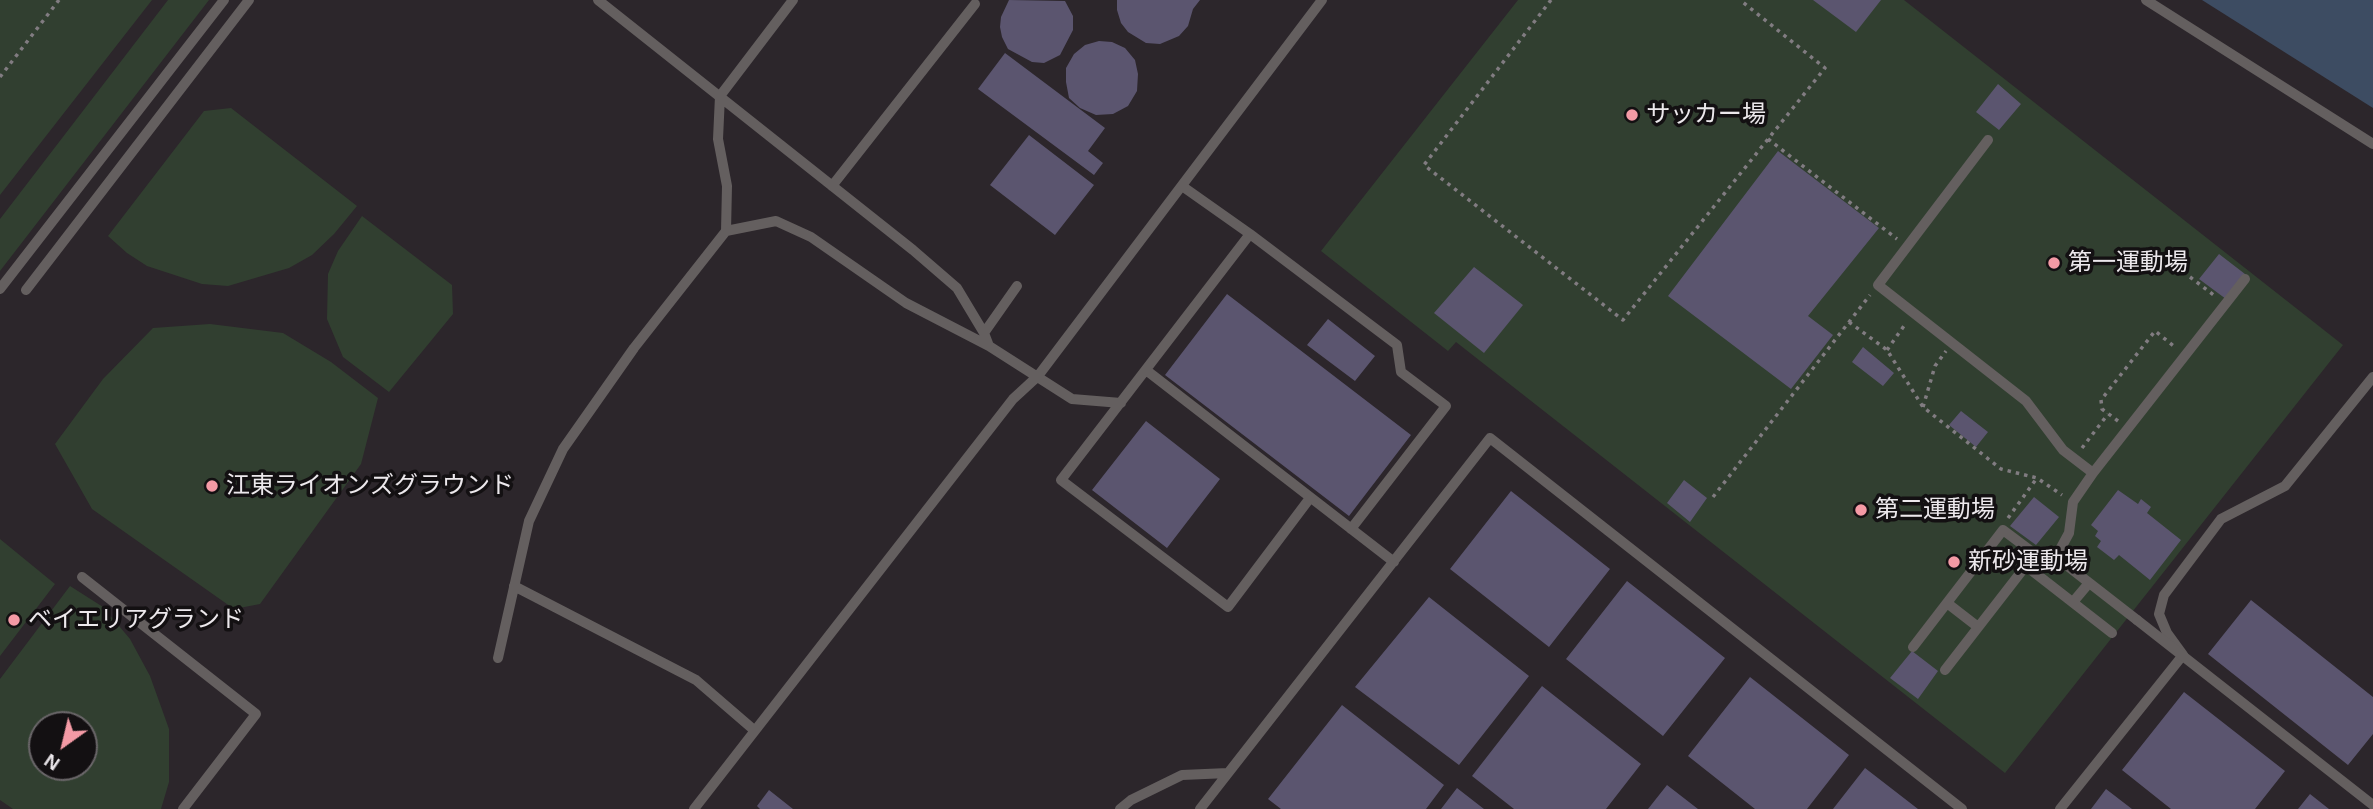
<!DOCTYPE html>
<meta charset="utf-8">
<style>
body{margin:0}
#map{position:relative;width:2373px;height:809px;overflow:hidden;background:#2c262b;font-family:Arial,sans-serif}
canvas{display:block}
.north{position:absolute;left:28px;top:711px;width:70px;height:70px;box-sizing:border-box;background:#131012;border:2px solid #6a6669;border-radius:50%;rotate:214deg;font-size:19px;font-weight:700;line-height:28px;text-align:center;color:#ece8ec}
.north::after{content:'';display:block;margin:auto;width:24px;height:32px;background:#f49aa5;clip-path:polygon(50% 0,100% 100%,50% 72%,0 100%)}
</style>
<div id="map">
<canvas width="2373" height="809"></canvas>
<div class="north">N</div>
</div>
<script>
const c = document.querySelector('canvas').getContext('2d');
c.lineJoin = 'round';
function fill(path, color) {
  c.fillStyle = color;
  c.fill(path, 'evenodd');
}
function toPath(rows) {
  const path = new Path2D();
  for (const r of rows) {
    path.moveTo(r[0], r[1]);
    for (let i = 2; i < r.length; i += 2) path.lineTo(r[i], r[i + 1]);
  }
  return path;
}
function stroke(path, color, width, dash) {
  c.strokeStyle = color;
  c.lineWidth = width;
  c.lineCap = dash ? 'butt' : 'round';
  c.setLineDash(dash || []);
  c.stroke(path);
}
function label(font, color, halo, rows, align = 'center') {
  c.font = font + ' Arial,"Noto Sans JP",sans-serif';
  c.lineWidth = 7;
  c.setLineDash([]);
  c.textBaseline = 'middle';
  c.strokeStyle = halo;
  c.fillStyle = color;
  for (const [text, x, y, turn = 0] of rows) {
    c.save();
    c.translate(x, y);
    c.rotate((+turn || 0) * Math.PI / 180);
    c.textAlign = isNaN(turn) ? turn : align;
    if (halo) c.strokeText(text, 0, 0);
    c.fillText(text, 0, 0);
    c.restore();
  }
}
const green = toPath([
 [0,0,152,0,0,195],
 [168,0,209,0,0,271,0,219],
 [1518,0,1904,0,2343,345,2005,773,1456,342,1448,351,1321,251],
 [231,108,357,206,334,234,312,255,289,268,228,286,202,284,147,266,127,253,108,236,204,111],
 [362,216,452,285,453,314,389,392,343,357,327,319,328,274,338,251],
 [210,324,283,333,331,362,378,398,361,464,260,604,234,609,92,509,55,444,103,379,153,328],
 [0,539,55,584,0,656],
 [70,586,103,607,130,639,150,676,169,729,169,782,161,809,13,809,0,800,0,679],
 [42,725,84,725,84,767,42,767]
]);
const water = toPath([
 [2202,0,2373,0,2373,108]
]);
const building = toPath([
 [1009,0,1065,1,1073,16,1073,30,1060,55,1044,63,1032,62,1008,49,1002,37,1000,27,1001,17],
 [1117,0,1200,0,1193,9,1188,26,1179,36,1160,44,1146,43,1128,32,1121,23,1117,10],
 [1813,0,1881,0,1856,32],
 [1099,41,1112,42,1125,48,1135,60,1138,74,1137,91,1128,106,1113,114,1096,115,1080,108,1069,98,1066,82,1066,68,1074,54,1085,45],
 [1005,53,1105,128,1088,151,1103,163,1094,175,978,89],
 [1998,84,2021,104,1999,130,1976,112],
 [1029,135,1094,185,1055,235,990,185],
 [1778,151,1879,228,1808,316,1833,335,1791,389,1668,296],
 [2219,254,2245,274,2226,299,2199,279],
 [1474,267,1523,305,1484,353,1434,313],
 [1227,294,1411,435,1349,516,1165,375],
 [1328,319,1375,356,1355,381,1307,345],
 [1863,347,1894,373,1883,386,1852,362],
 [1961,411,1988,432,1976,447,1949,425],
 [1146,421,1220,479,1167,548,1092,490],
 [1684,480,1707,498,1690,522,1667,503],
 [2118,490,2138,504,2141,499,2151,507,2147,513,2181,540,2150,580,2119,555,2114,560,2097,547,2101,541,2095,536,2098,531,2091,525],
 [1511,491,1610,569,1549,647,1450,569],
 [2034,497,2059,517,2036,545,2010,526],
 [1627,581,1725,658,1663,736,1566,659],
 [1429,597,1529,676,1459,765,1355,687],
 [2251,600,2373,697,2373,734,2348,765,2208,654],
 [1912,651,1938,671,1918,699,1890,678],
 [1750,677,1849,755,1807,809,1755,809,1688,756],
 [1542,686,1641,764,1606,809,1514,809,1472,776],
 [2184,692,2285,771,2255,809,2171,809,2122,770],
 [1342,705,1444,785,1426,809,1281,809,1268,799],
 [1865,768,1918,809,1833,809],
 [1667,785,1698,809,1648,809],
 [1457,788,1484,809,1441,809],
 [2106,789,2132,809,2091,809],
 [769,790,793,809,760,809,757,806],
 [2310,794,2329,809,2298,809]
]);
const path = toPath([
 [1551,0,1424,165,1623,320,1825,68,1740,0],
 [0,77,59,0],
 [1768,139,1897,239],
 [2190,277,2215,296],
 [1849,322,1887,350,1923,407,2001,469,2037,478,2062,495],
 [1887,350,1906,323],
 [1923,407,1935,366,1946,351],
 [2118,421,2102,409,2101,400,2155,331,2175,347],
 [2082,448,2108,414],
 [1713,497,1870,295],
 [2008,518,2037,478]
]);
const lane = toPath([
 [598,0,913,250,957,288,984,333,989,346,1072,399,1121,403],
 [2146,0,2373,144],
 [1988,140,1878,285,2026,401,2063,450,2093,473],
 [832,186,975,4],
 [1182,186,1250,234,1061,480,1228,607,1310,498],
 [726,231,776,221,811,237,906,303,989,346],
 [1250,234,1397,345,1401,372,1446,406,1351,529],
 [0,289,224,0],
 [26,290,249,0],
 [984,333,1017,286],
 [1146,370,1394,562],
 [2026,566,2112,633],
 [82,577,256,714,183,809],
 [514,586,696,680,754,730],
 [2073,602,2089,583],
 [1947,603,1978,627],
 [2137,620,2056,557,2069,533,2073,502,2093,473,2245,279],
 [1913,647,2003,530,2035,554],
 [498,658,529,521,563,449,634,348,726,231,727,186,718,139,720,96,793,0],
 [1945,670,2035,554,2056,557],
 [694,809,1013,399,1038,376,1322,0],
 [1120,809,1131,800,1182,775,1228,773],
 [1200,809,1490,438,1962,809],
 [2060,809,2183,655,2167,633,2159,614,2164,595,2221,519,2285,486,2373,377]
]);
const laneBridge = toPath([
 [2137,620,2373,805]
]);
const markers = [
 [1632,115,7,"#f49aa5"],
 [2054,263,7,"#f49aa5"],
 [212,486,7,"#f49aa5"],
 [1861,510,7,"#f49aa5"],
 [1954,562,7,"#f49aa5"],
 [14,620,7,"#f49aa5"]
];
const poiNames = [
 ["サッカー場",1646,115],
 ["第一運動場",2068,263],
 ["江東ライオンズグラウンド",226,486],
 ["第二運動場",1875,510],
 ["新砂運動場",1968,562],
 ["ベイエリアグランド",28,620]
];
fill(green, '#313f30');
fill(water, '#3d4c62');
fill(building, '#5b556f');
stroke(path, '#817c81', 3.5, [3.5, 5]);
stroke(lane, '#645f5f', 10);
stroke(laneBridge, '#645f5f', 10);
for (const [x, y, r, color] of markers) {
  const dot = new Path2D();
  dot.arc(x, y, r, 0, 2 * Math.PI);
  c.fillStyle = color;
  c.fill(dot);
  stroke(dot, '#131012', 2.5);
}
label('24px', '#ece8ec', '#131012', poiNames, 'left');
</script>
